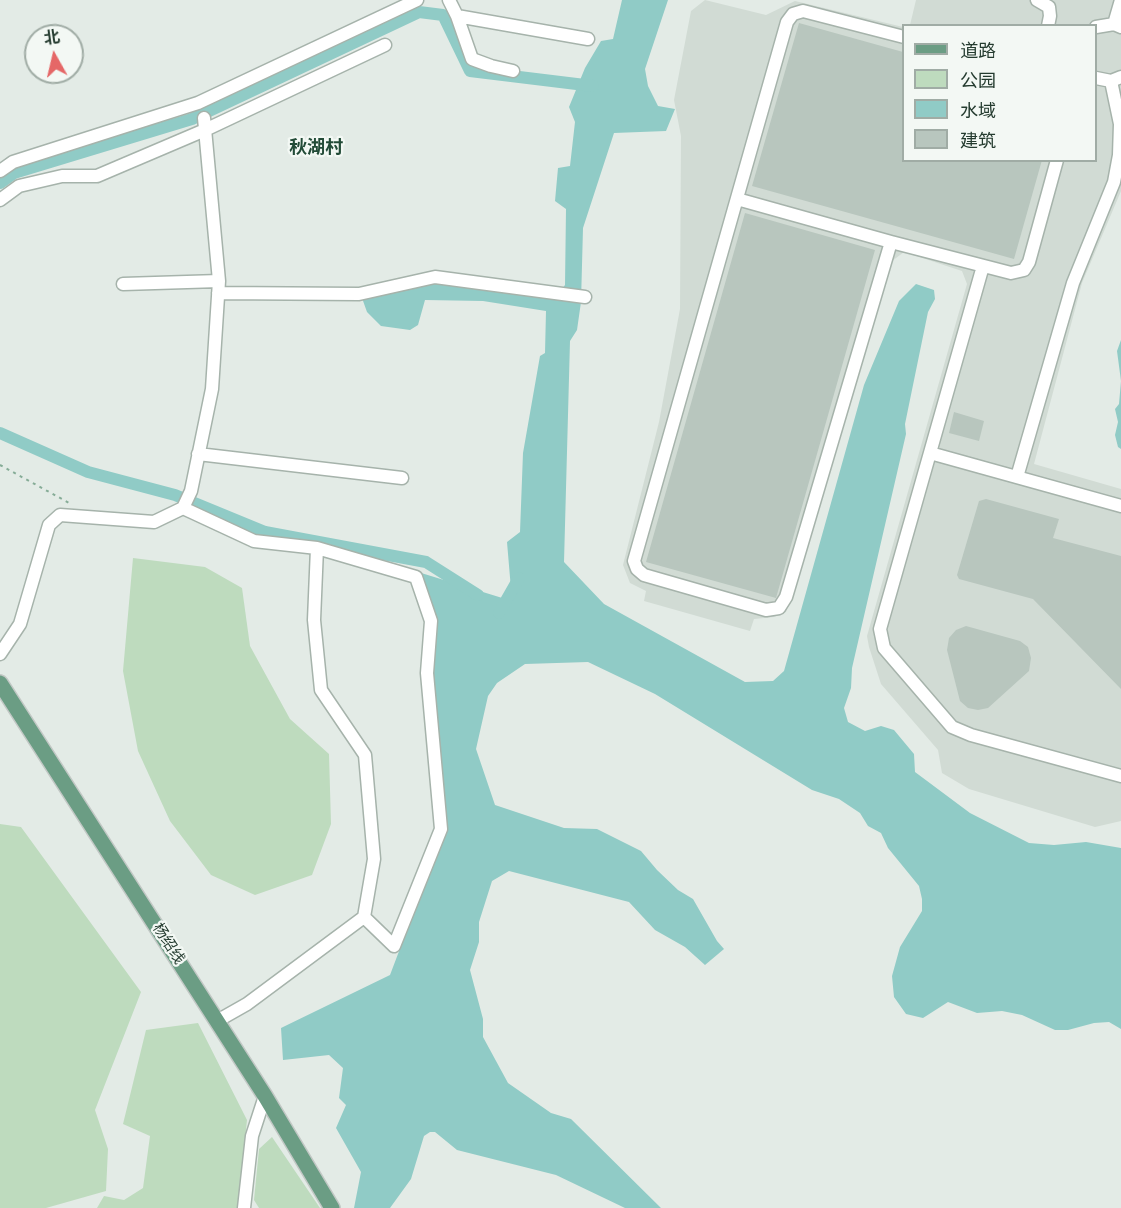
<!DOCTYPE html>
<meta charset="utf-8">
<style>
body{margin:0}
#map{position:relative;width:1121px;height:1208px;overflow:hidden;background:#e3ebe6;font-family:Signika,"Noto Sans SC",sans-serif}
canvas{display:block}
.legend{position:absolute;left:902px;top:24px;width:195px;height:138px;box-sizing:border-box;background:#f3f8f4;border:2px solid #a0aca5;margin:0;padding:8px 10px;list-style:none;font-size:18px;color:#243b2f}
.legend li{display:flex;align-items:center;gap:12px;height:30px}
.legend b{width:30px;border:2px solid #a0aca5}
.north{position:absolute;left:24px;top:24px;width:60px;height:60px;box-sizing:border-box;background:#f3f8f4;border:2px solid #a0aca5;border-radius:50%;rotate:352deg;font-size:16px;font-weight:700;line-height:24px;text-align:center;color:#243b2f}
.north::after{content:'';display:block;margin:auto;width:21px;height:27px;background:#e56767;clip-path:polygon(50% 0,100% 100%,50% 72%,0 100%)}
</style>
<div id="map">
<canvas width="1121" height="1208"></canvas>
<ul class="legend">
<li><b style="height:8px;background:#6b9d84"></b>道路</li>
<li><b style="height:16px;background:#bedbbe"></b>公园</li>
<li><b style="height:16px;background:#90cbc6"></b>水域</li>
<li><b style="height:16px;background:#b8c6be"></b>建筑</li>
</ul>
<div class="north">北</div>
</div>
<script>
const c = document.querySelector('canvas').getContext('2d');
c.lineJoin = 'round';
function fill(path, color) {
  c.fillStyle = color;
  c.fill(path, 'evenodd');
}
function toPath(rows) {
  const path = new Path2D();
  for (const r of rows) {
    path.moveTo(r[0], r[1]);
    for (let i = 2; i < r.length; i += 2) path.lineTo(r[i], r[i + 1]);
  }
  return path;
}
function stroke(path, color, width, dash) {
  c.strokeStyle = color;
  c.lineWidth = width;
  c.lineCap = dash ? 'butt' : 'round';
  c.setLineDash(dash || []);
  c.stroke(path);
}
function label(font, color, halo, rows, align = 'center') {
  c.font = font + ' Signika,"Noto Sans SC",sans-serif';
  c.lineWidth = 4.5;
  c.setLineDash([]);
  c.textBaseline = 'middle';
  c.strokeStyle = halo;
  c.fillStyle = color;
  for (const [text, x, y, turn = 0] of rows) {
    c.save();
    c.translate(x, y);
    c.rotate((+turn || 0) * Math.PI / 180);
    c.textAlign = isNaN(turn) ? turn : align;
    if (halo) c.strokeText(text, 0, 0);
    c.fillText(text, 0, 0);
    c.restore();
  }
}
const built = toPath([
 [705,0,766,15,795,1,903,27,904,160,1096,160,1096,26,910,25,916,0,1121,0,1121,191,1082,283,1034,464,1121,489,1121,821,1095,827,969,789,942,773,938,750,881,684,869,647,867,636,967,284,962,271,904,252,892,261,786,612,774,617,754,619,750,631,644,601,646,591,630,583,623,565,659,422,680,309,681,136,674,100,691,11]
]);
const green = toPath([
 [133,558,205,567,242,588,250,646,290,719,329,754,331,824,312,875,255,895,211,875,170,821,138,751,123,671],
 [0,824,21,827,141,992,95,1110,108,1149,106,1191,46,1208,0,1208],
 [198,1023,247,1120,238,1208,97,1208,104,1196,124,1200,143,1188,150,1136,123,1124,146,1030],
 [272,1137,320,1208,259,1208,254,1200,259,1149]
]);
const water = toPath([
 [622,0,668,0,645,69,648,86,658,106,675,109,666,131,614,133,583,228,581,302,577,330,570,341,564,562,604,604,745,682,773,681,784,671,864,385,899,301,916,284,934,290,935,299,928,312,905,424,906,434,852,668,851,688,844,708,848,722,865,731,881,726,894,730,914,754,915,772,970,813,1029,843,1054,845,1086,842,1121,848,1121,1029,1109,1022,1094,1023,1068,1030,1055,1030,1022,1015,1002,1011,977,1013,948,1002,923,1018,906,1014,894,997,892,976,900,947,922,911,922,899,919,886,888,848,881,833,868,826,860,813,839,799,812,790,655,694,588,662,525,664,497,683,488,696,476,749,495,805,564,828,597,829,641,851,657,870,678,890,693,899,717,941,724,949,705,965,685,947,655,930,629,902,509,871,492,881,479,922,479,942,470,970,483,1019,483,1037,508,1083,551,1113,571,1119,661,1208,625,1208,556,1175,457,1150,435,1132,430,1132,424,1136,411,1179,390,1208,354,1208,361,1172,336,1128,346,1105,339,1098,343,1068,329,1055,283,1060,281,1028,390,975,445,830,429,673,435,622,418,572,512,601,507,542,520,532,523,453,540,356,545,353,546,311,483,301,425,300,418,325,410,330,381,326,367,312,362,298,431,282,555,298,565,285,566,209,555,201,558,168,570,166,575,122,569,107,585,68,601,41,613,39],
 [1121,340,1121,449,1118,447,1115,435,1118,422,1115,409,1119,404,1121,381,1117,351]
]);
const canal = toPath([
 [0,183,14,173,192,119,419,12,443,15,470,71,593,86],
 [0,433,88,472,175,495,265,532,426,562,478,595],
 [499,613,519,578]
]);
const building = toPath([
 [799,23,903,52,903,160,1042,160,1014,259,752,186],
 [745,213,875,250,776,598,646,562],
 [954,412,984,421,979,441,949,433],
 [986,499,1059,519,1053,538,1121,556,1121,689,1033,599,959,579,957,575,979,501],
 [966,626,1020,641,1028,647,1031,658,1029,671,988,708,978,710,968,708,960,701,947,650,949,638,956,630]
]);
const path = toPath([
 [0,465,71,504]
]);
const minor = toPath([
 [449,0,457,16,472,59,491,66,513,71],
 [1037,0,1049,7,1050,16,1048,26],
 [457,16,588,39],
 [1114,24,1121,0],
 [1096,27,1114,24,1121,27],
 [1096,78,1111,81,1121,77],
 [0,171,13,162,198,103,417,0],
 [737,199,891,242,1011,273,1024,270,1029,262,1057,160],
 [0,200,19,186,62,176,97,176,205,130,385,45],
 [891,242,786,597,779,608,766,610,644,575,637,569,634,561,787,22,793,14,803,11,904,37],
 [983,266,880,629,884,648,952,727,971,735,1121,776],
 [123,284,219,281],
 [218,293,359,294,435,277,585,297],
 [930,453,1121,506],
 [198,454,402,478],
 [1017,477,1073,283,1114,182,1119,155,1120,124,1111,81],
 [183,508,254,541,317,548,416,577,431,621,427,673,441,829,394,946,364,917],
 [0,654,20,624,49,525,60,515,154,522,183,508,191,491,212,389,219,281,204,118],
 [217,1021,247,1004,364,917,374,859,365,755,321,690,314,620,317,548],
 [244,1208,252,1136,265,1096]
]);
const major = toPath([
 [0,683,265,1096,332,1208]
]);
const streetNames = [
 ["杨绍线",168,944,57]
];
const quarterNames = [
 ["秋湖村",316,148]
];
fill(built, '#d1dbd4');
fill(green, '#bedbbe');
fill(water, '#90cbc6');
stroke(canal, '#90cbc6', 12);
fill(building, '#b8c6be');
stroke(minor, '#a6b3ab', 15);
stroke(major, '#c2c8c5', 18);
stroke(path, '#86ac97', 2, [3, 4.5]);
stroke(minor, '#fff', 12);
stroke(major, '#6b9d84', 15);
label('15px', '#243b2f', '#f3f8f4', streetNames);
label('bold 18px', '#224b37', '#f3f8f4', quarterNames);
</script>
